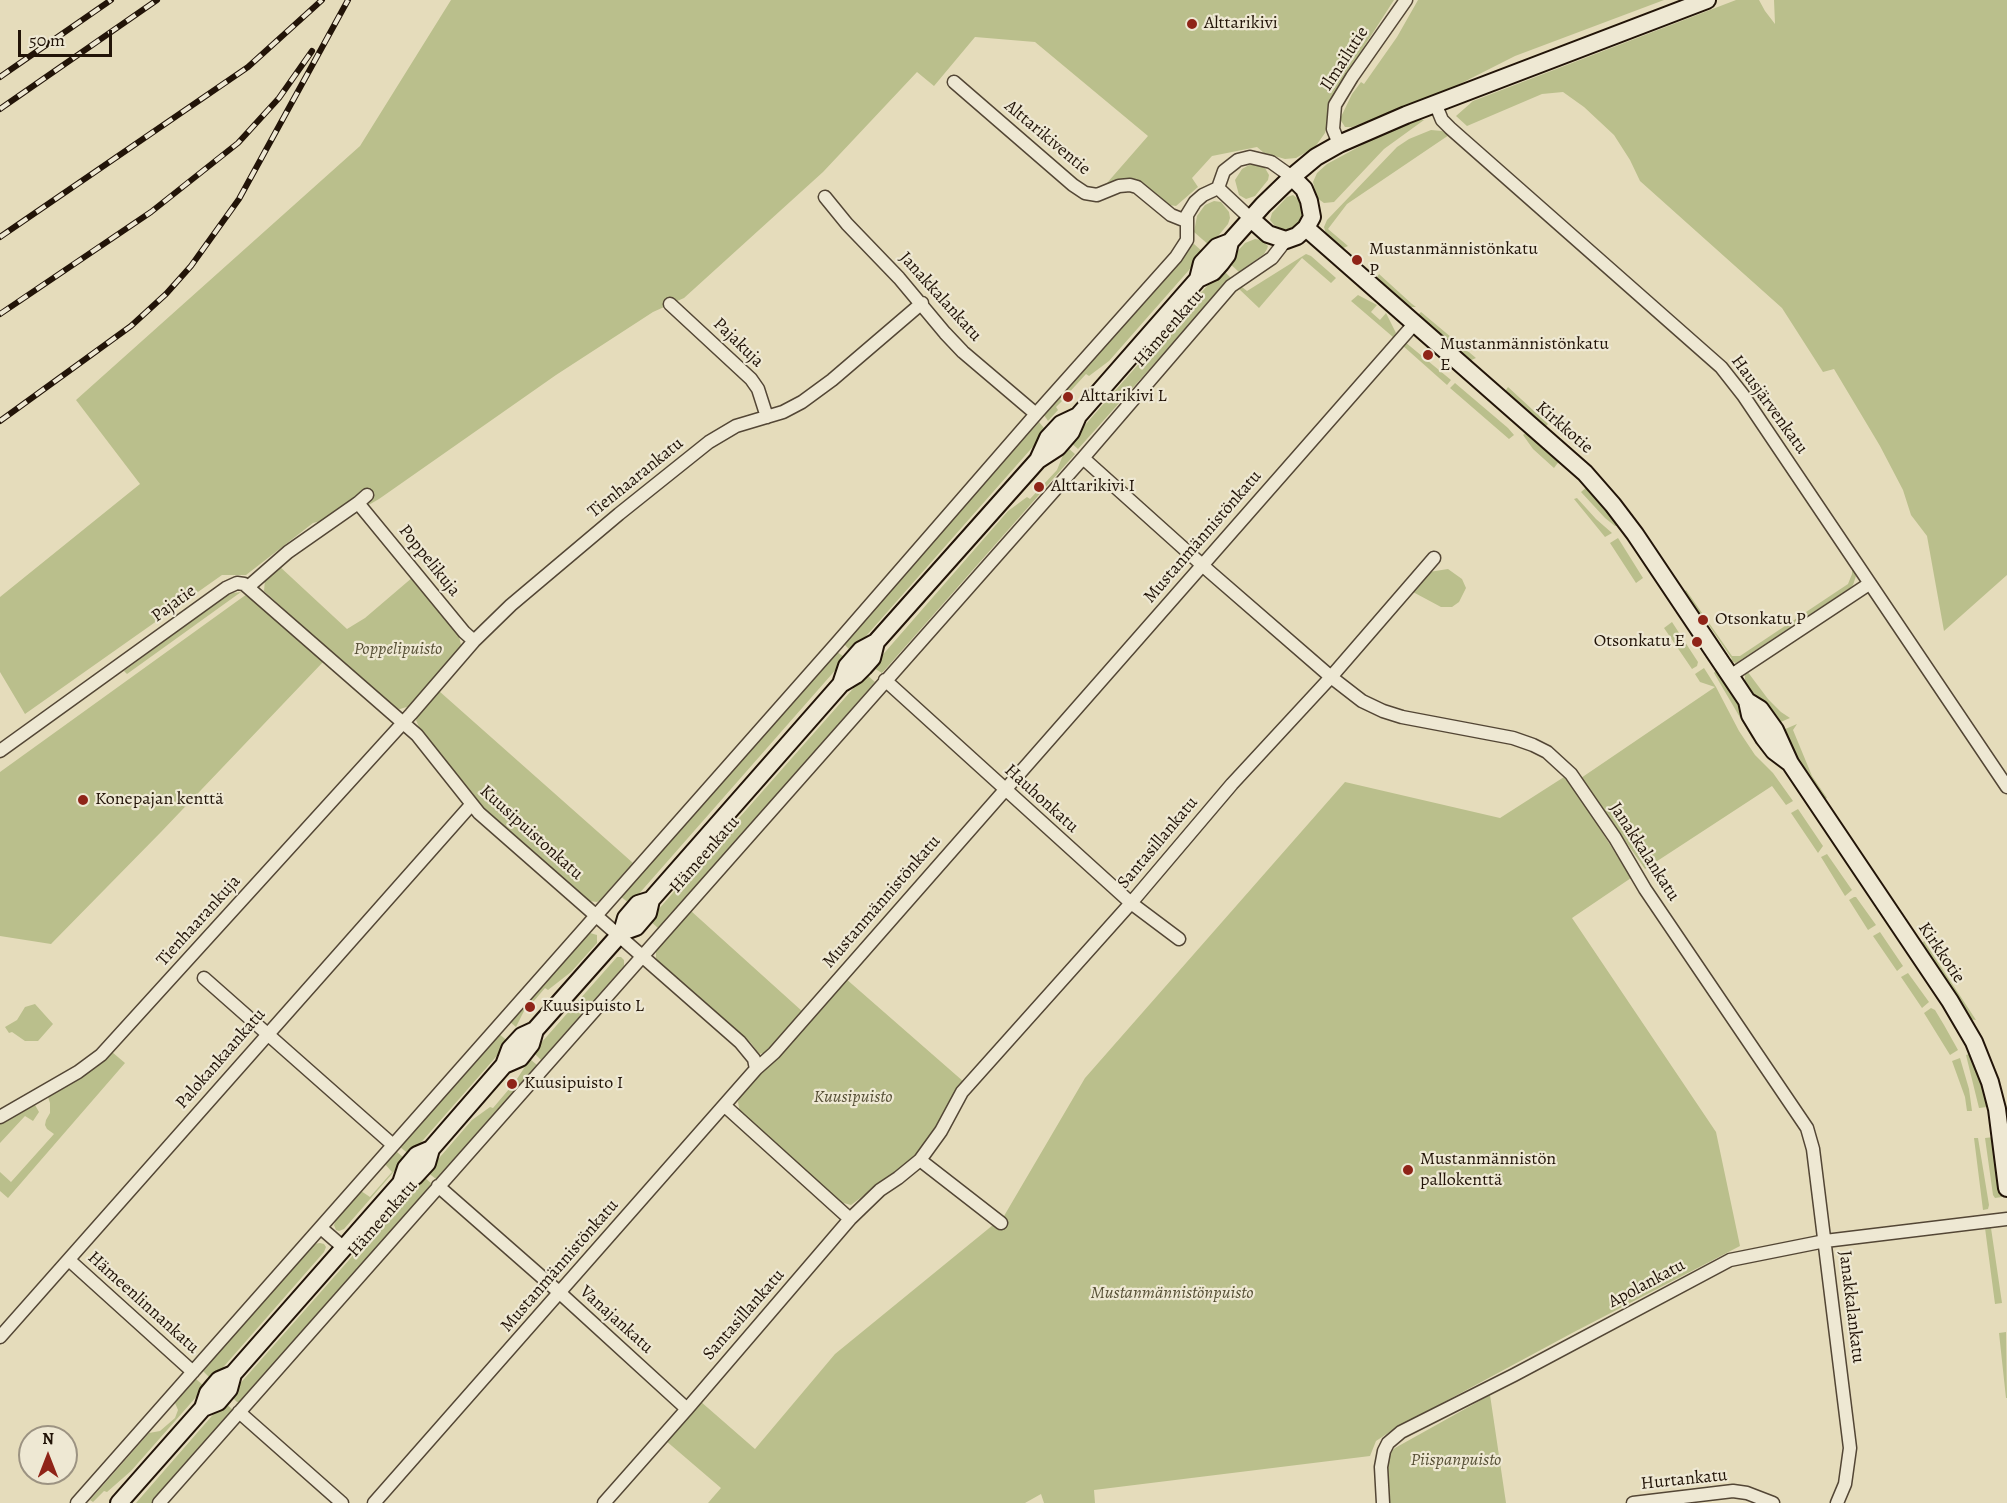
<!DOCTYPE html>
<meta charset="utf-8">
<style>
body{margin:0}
#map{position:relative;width:2007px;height:1503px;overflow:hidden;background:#e5dcbb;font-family:Alegreya,serif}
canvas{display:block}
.north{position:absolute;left:18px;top:1425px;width:60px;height:60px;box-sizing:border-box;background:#eee8d3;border:2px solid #9c9382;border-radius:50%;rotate:0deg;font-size:16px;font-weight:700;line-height:24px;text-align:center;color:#221408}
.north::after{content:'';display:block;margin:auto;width:21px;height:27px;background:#8f2418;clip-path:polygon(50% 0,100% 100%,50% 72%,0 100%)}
.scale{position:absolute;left:18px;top:30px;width:94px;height:27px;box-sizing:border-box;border:3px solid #221408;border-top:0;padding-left:8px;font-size:18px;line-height:21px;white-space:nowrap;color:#221408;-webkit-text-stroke:4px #eee8d3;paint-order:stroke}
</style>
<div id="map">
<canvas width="2007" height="1503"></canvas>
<div class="north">N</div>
<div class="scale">50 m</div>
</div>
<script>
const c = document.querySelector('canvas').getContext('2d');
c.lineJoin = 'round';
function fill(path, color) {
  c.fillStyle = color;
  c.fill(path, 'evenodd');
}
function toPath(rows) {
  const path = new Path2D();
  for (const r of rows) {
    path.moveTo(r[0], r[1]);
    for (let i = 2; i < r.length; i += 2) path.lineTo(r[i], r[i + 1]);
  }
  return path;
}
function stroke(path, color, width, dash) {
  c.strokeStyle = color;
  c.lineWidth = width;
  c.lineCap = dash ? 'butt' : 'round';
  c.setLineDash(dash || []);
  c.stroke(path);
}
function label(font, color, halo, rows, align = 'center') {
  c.font = font + ' Alegreya,serif';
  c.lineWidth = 4.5;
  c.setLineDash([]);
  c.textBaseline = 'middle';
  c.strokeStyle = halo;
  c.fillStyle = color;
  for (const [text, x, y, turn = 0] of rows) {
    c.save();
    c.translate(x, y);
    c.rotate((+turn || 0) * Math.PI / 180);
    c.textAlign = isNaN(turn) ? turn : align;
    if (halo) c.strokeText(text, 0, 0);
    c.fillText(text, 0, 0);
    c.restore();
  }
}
const green = toPath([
 [451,0,1394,0,1338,87,1332,102,1325,133,1315,147,1296,158,1285,159,1264,153,1257,147,1212,156,1192,178,1198,187,1176,206,1169,205,1135,180,1127,179,1107,183,1148,136,1035,42,975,37,934,86,917,72,823,172,684,298,653,312,556,375,379,499,358,511,313,523,246,575,222,575,25,714,0,672,0,597,140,484,76,400,360,146],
 [1418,0,1664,0,1515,56,1444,92,1352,127,1345,127,1340,119,1352,94,1361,82,1364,84,1397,37],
 [1736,0,1759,0,1765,11,1775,24,1774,0,2007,0,2007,575,1944,631,1927,536,1911,515,1903,490,1880,446,1834,369,1823,372,1782,308,1640,181,1630,160,1614,135,1584,107,1563,92,1542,94,1467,126,1456,116,1473,101],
 [1419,120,1424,120,1384,149,1334,202,1324,203,1317,198,1313,182,1317,173,1327,164,1375,138],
 [1431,130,1442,131,1449,135,1347,204,1328,229,1348,246,1341,249,1327,237,1324,227,1327,220,1397,147,1409,139],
 [1251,164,1261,166,1265,168,1269,175,1268,180,1255,196,1246,199,1239,195,1235,180,1242,169],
 [1293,195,1302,202,1304,211,1301,219,1296,225,1289,229,1282,229,1274,225,1270,220,1272,213,1287,197],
 [1214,201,1221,202,1229,212,1230,218,1228,224,1210,246,1194,232,1197,216,1205,205],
 [1255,239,1261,240,1268,246,1267,249,1264,254,1239,272,1228,262,1245,243],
 [1194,244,1204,253,1109,361,1089,376,1086,374,1066,396,1064,395,1060,399,1062,401,1056,407,1058,410,1048,421,1044,415,1190,245],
 [1306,254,1311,256,1336,278,1331,283,1302,258,1259,308,1239,289,1242,287,1247,291],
 [1222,269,1231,278,1078,449,1070,442],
 [1379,274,1412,304,1416,307,1407,307,1376,279],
 [1358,295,1377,305,1371,312,1380,320,1386,313,1396,333,1393,337,1351,301],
 [1421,312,1476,358,1469,361,1417,316],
 [1405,342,1451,380,1447,385,1402,345],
 [1455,383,1508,428,1514,435,1509,439,1450,388],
 [1508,387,1548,424,1546,426,1543,427,1504,393],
 [1039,422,1044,428,1045,433,852,652,845,645,845,641],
 [1528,431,1560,460,1554,468,1533,449,1523,435],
 [1068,448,1075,454,882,673,872,667,1008,511,1027,497,1030,499,1057,470,1063,455],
 [1588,486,1620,524,1618,526,1615,526,1605,518,1581,492],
 [1577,498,1596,519,1612,533,1605,537,1574,499],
 [1618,538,1643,578,1636,583,1610,543],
 [278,565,347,629,365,618,413,577,459,636,461,645,459,649,410,706,400,709,393,708,264,591,265,579],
 [1852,567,1856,576,1853,585,1850,588,1736,663,1730,661,1732,659,1702,615,1698,617,1683,594,1686,590,1732,656,1740,656,1848,584,1852,574],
 [1448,569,1462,579,1466,588,1459,602,1452,607,1441,607,1413,592,1429,572],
 [241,592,127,674,124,671,224,597,233,593],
 [247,594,323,662,161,832,51,944,0,936,0,772],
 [1672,622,1698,662,1697,666,1692,669,1664,628],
 [837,652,846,658,630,904,620,896,833,655],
 [1704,668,1716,687,1739,731,1755,755,1773,773,1793,801,1786,805,1772,786,1645,869,1581,778,1715,687,1700,682,1695,674],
 [1717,669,1735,697,1755,738,1752,738,1714,673],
 [1747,671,1768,699,1781,712,1790,718,1776,724,1745,684,1745,675],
 [866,674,875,682,659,929,649,920],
 [439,691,633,863,600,900,597,902,589,901,475,800,421,732,416,720,417,716],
 [1797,724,1793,730,1812,776,1827,798,1825,799,1822,799,1801,768,1783,730],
 [1564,777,1578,794,1631,878,1572,918,1716,1132,1740,1246,1574,1332,1394,1429,1376,1441,1370,1456,1094,1490,1095,1503,1044,1503,1041,1494,1025,1503,708,1503,721,1488,665,1440,700,1401,755,1449,835,1354,1004,1216,1085,1078,1345,782,1500,818],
 [1798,809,1823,846,1818,853,1791,813],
 [1827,854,1852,890,1845,896,1821,857],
 [1854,897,1856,897,1876,925,1868,930,1849,900],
 [691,911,803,1012,768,1052,759,1054,751,1043,656,959,656,951],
 [1880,932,1903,966,1897,971,1873,936],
 [590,933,597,935,597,943,571,972,548,990,545,988,528,1008,526,1007,516,1027,510,1022,584,936],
 [1924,941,1976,1020,1969,1019,1920,946],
 [617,957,621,957,624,960,624,966,541,1060,533,1052],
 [1908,973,1929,1002,1922,1008,1901,977],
 [845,978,964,1082,953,1096,926,1143,911,1160,851,1205,840,1202,744,1116,740,1113,738,1102,740,1095],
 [35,1004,53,1024,38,1041,25,1041,12,1032,9,1033,5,1027,17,1020,25,1007],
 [1931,1008,1935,1010,1944,1025,1958,1050,1950,1055,1924,1013],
 [499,1034,509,1042,410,1155,400,1147],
 [112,1052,125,1063,8,1198,0,1191,0,1172,11,1182,54,1134,47,1129,45,1125,46,1120,50,1113,50,1103,48,1097,97,1067],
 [1972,1053,1989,1105,1987,1107,1979,1108,1966,1055],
 [1960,1058,1969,1089,1972,1111,1967,1111,1965,1097,1952,1061],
 [530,1059,537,1065,436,1179,427,1172,472,1120,490,1107,493,1108,515,1082],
 [35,1105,39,1112,33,1121,25,1116,0,1143,0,1122],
 [1994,1137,2002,1197,1995,1198,1993,1195,1985,1138],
 [1974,1138,1978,1138,1989,1205,1988,1209,1983,1210],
 [396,1151,405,1159,344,1229,339,1231,336,1230,334,1225,336,1220,361,1191,370,1197,392,1172,385,1164],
 [423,1176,432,1184,240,1402,237,1402,230,1395],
 [1985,1228,1991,1228,2002,1303,1995,1304],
 [320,1243,324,1244,326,1247,324,1252,212,1380,203,1371,314,1244],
 [2006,1332,2007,1398,2006,1398,1999,1333],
 [196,1379,205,1387,131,1471,107,1492,104,1491,93,1502,90,1500,149,1433,160,1431,175,1418,178,1410,175,1403],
 [1490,1395,1506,1503,1389,1503,1386,1465,1388,1454,1395,1448],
 [224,1402,233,1410,152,1503,136,1503]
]);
const street = toPath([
 [954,82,1073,185,1085,193,1097,195,1119,186,1130,185,1137,187,1171,215,1186,221],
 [1435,103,1442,120,1450,128,1721,367,1743,395,2007,787],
 [1339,144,1333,129,1335,105,1352,77,1406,0],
 [1218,188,1224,171,1238,160,1250,157,1271,162,1292,177],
 [1218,188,1250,218],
 [825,197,847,224,899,278,945,333,963,352,1036,414],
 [670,304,751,379,758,389,767,417],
 [1083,458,1210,572,1331,677,1362,701,1383,711,1402,717,1513,738,1533,745,1547,752,1571,774,1615,838,1645,889,1807,1128,1813,1149,1850,1448,1845,1484,1837,1503],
 [358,503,464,632,474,641],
 [248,587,288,552,358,503,367,495],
 [1730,676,1869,584],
 [885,680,1131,903,1179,939],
 [0,751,226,588,237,583,244,584,417,735,479,813,740,1042,754,1059,756,1069],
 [204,978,393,1145],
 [725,1106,850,1219],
 [0,1117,78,1072,101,1055,411,714,474,641,511,605,619,514,709,442,736,426,783,412,802,402,832,380,922,303],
 [920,1160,1001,1223],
 [438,1186,560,1293,687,1409],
 [321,1228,344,1248],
 [69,1260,193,1372],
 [0,1337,471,805],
 [239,1412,342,1503],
 [77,1503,836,644,1036,414,1176,257,1187,240,1187,215,1195,202,1203,195,1218,188],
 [159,1503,1083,458,1231,286,1272,258,1286,240],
 [374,1503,756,1069,774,1053,1415,323],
 [604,1503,687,1409,850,1219,880,1190,898,1178,920,1160,941,1131,962,1092,1131,903,1232,784,1331,677,1434,558],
 [1383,1503,1381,1467,1384,1451,1388,1443,1401,1432,1514,1375,1730,1260,1825,1241,2007,1219],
 [1633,1503,1733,1491,1747,1493,1773,1503]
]);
const secondary = toPath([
 [1250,218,1268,234,1286,240,1297,236,1306,228,1312,217,1309,201,1304,189,1292,177],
 [1306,228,1585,473,1613,505,1635,534,1747,701,1750,715,1764,738,1774,751,1790,763],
 [1198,279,1202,263,1217,247,1230,242,1263,205,1292,177,1316,157,1339,144,1406,115,1707,0],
 [1038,460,1048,438,1061,424,1078,416],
 [841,684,847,666,861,650,876,642,1038,460,1058,447,1071,432,1078,416,1198,279,1213,272,1221,263,1227,255,1230,242],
 [1747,701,1760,709,1775,730,1790,763,1950,1001,1974,1042,1990,1082,1997,1109,2007,1188],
 [622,932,636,927,648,913,651,900],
 [504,1065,520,1058,531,1044,535,1030],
 [401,1183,406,1168,417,1155,431,1149,504,1065,510,1049,522,1036,535,1030,622,932,626,918,638,904,651,900,841,684,856,675,864,667,872,658,876,642],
 [203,1408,218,1402,229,1389,233,1374,401,1183,415,1176,427,1163,431,1149],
 [119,1503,203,1408,208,1393,213,1387,219,1380,233,1374]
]);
const rail = toPath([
 [0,77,111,0],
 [0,109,157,0],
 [0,237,248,67,322,0],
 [0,314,151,212,238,143,279,98,312,51],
 [0,421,131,326,166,294,191,266,239,199,348,0]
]);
const markers = [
 [1192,24,6,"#8f2418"],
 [1357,260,6,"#8f2418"],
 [1428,355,6,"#8f2418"],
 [1068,397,6,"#8f2418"],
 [1039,487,6,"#8f2418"],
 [1703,620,6,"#8f2418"],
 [1697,642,6,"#8f2418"],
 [83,800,6,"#8f2418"],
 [530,1007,6,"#8f2418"],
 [512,1084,6,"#8f2418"],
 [1408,1170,6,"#8f2418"]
];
const poiNames = [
 ["Alttarikivi",1204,24],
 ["Mustanmännistönkatu",1369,250],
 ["P",1369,271],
 ["Mustanmännistönkatu",1440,345],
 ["E",1440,366],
 ["Alttarikivi L",1080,397],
 ["Alttarikivi I",1051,487],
 ["Otsonkatu P",1715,620],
 ["Otsonkatu E",1685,642,"right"],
 ["Konepajan kenttä",95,800],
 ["Kuusipuisto L",542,1007],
 ["Kuusipuisto I",524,1084],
 ["Mustanmännistön",1420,1160],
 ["pallokenttä",1420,1181]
];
const streetNames = [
 ["Ilmailutie",1345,59,-57],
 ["Alttarikiventie",1047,138,40],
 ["Janakkalankatu",940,297,48],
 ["Hämeenkatu",1169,329,-49],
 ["Pajakuja",738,343,44],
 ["Hausjärvenkatu",1769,405,54],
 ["Kirkkotie",1564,428,41],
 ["Tienhaarankatu",636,478,-39],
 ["Mustanmännistönkatu",1203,537,-49],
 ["Poppelikuja",429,561,51],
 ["Pajatie",174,604,-36],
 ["Hauhonkatu",1041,799,42],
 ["Kuusipuistonkatu",531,833,42],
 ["Santasillankatu",1158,843,-50],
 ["Janakkalankatu",1644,852,57],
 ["Hämeenkatu",705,855,-49],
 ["Mustanmännistönkatu",882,902,-49],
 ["Tienhaarankuja",199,921,-48],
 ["Kirkkotie",1941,953,56],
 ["Palokankaankatu",221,1059,-49],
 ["Hämeenkatu",383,1219,-49],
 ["Mustanmännistönkatu",560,1266,-49],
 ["Apolankatu",1647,1284,-28],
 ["Hämeenlinnankatu",143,1303,42],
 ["Janakkalankatu",1851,1307,83],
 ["Santasillankatu",744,1315,-49],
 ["Vanajankatu",616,1320,42],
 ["Hurtankatu",1684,1480,-6]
];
const parkNames = [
 ["Poppelipuisto",398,650],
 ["Kuusipuisto",853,1098],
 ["Mustanmännistönpuisto",1172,1294],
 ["Piispanpuisto",1456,1461]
];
fill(green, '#babf8c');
stroke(street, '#534635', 15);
stroke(secondary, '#221408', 20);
stroke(street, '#eee8d3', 12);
stroke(secondary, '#eee8d3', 16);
stroke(rail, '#221408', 6);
stroke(rail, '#eee8d3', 4, [11]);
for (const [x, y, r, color] of markers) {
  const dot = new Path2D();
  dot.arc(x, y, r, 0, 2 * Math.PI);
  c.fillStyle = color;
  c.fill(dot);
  stroke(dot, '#eee8d3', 2);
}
label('18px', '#221408', '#eee8d3', poiNames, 'left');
label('18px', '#221408', '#eee8d3', streetNames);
label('italic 18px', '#575036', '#eee8d3', parkNames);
</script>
